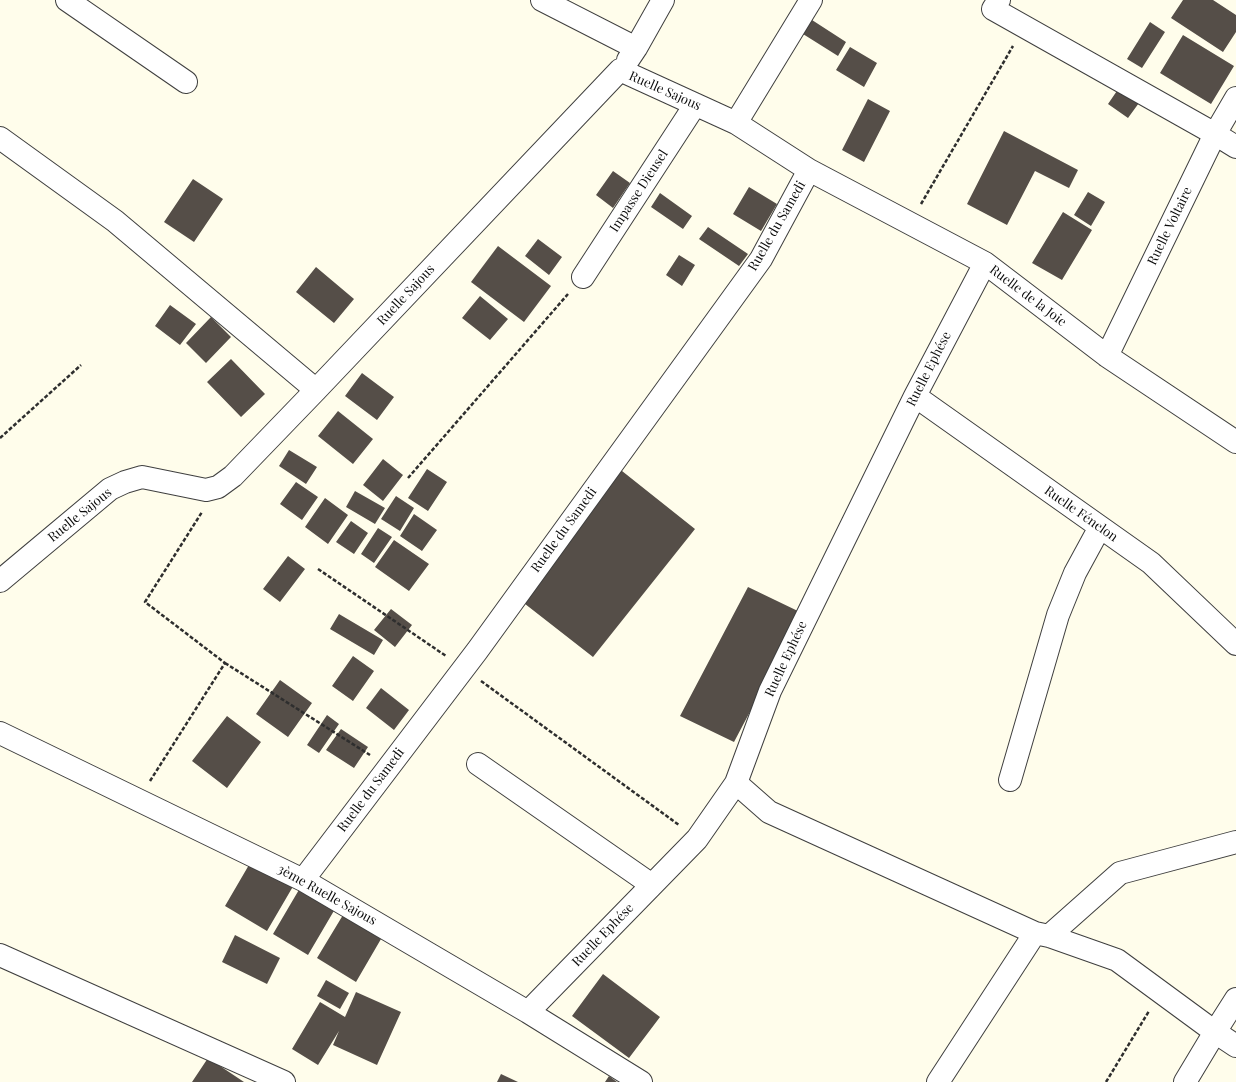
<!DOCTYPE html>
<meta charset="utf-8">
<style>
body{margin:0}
canvas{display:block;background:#fffdeb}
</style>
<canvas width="1236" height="1082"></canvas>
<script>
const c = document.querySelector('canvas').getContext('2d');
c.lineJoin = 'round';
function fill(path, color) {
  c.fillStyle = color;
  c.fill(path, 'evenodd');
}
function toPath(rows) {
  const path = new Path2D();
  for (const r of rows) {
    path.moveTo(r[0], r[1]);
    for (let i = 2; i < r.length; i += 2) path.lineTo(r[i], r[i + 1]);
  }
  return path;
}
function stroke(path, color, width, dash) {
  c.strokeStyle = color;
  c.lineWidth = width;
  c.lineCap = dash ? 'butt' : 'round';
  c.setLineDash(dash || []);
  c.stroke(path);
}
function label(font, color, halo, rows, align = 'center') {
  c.font = font + ' "Playfair Display",serif';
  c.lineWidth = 4;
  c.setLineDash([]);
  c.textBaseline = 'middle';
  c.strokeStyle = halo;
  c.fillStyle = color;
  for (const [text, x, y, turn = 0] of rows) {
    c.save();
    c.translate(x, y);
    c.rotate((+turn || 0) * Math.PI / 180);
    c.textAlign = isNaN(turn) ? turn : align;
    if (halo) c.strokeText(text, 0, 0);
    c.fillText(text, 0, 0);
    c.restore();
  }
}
const building = toPath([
 [1183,0,1213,0,1236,15,1236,32,1223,52,1171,18],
 [812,20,846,42,838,56,803,34],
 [1150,22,1165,32,1142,68,1127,59],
 [1183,35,1234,66,1211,104,1160,73],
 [850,47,877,63,864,87,836,70],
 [1123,82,1144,96,1128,118,1108,104],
 [868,99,890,111,864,162,842,150],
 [1004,131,1078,170,1069,188,1035,171,1007,225,967,204],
 [613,171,630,183,613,208,596,195],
 [193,179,223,199,194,242,164,222],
 [749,187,777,204,761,231,733,214],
 [1088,192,1105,202,1091,226,1074,215],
 [660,193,692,216,683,229,651,207],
 [1063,212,1092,230,1062,280,1032,263],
 [708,227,748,254,739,266,699,239],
 [538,239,562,257,549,275,525,256],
 [498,246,551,286,524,322,471,282],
 [679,255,695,265,682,286,666,275],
 [316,267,354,299,334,323,296,292],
 [480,296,508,319,490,340,462,318],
 [170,305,196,324,180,345,155,326],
 [211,317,231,337,206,363,186,343],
 [231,359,265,394,241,417,207,382],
 [362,373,394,397,377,420,345,396],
 [338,411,373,439,353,464,318,436],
 [289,450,317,467,306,484,279,466],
 [383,459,403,475,383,501,363,485],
 [617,467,695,529,593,657,520,600],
 [427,469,447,482,428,511,408,498],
 [296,482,318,497,302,520,280,504],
 [355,491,385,508,375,524,346,507],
 [396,496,414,508,400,531,381,519],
 [325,498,348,515,328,544,305,527],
 [414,514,437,530,422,551,400,536],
 [351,521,368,533,354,554,336,542],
 [378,528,392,537,374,563,361,554],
 [394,540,429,564,409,591,375,567],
 [288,556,305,569,280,602,263,589],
 [748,587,802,613,734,742,680,716],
 [391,609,412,625,395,647,374,630],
 [339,614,383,640,374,655,330,629],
 [353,656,374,671,353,701,332,686],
 [280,680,312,703,288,737,256,714],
 [381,688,409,710,394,730,366,708],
 [327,715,339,724,319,753,307,745],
 [227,716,261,742,227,788,192,761],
 [341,729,368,747,354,768,326,750],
 [253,858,295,883,267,931,225,906],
 [300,888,335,909,308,955,273,934],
 [343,915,381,939,356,982,317,958],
 [235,935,280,958,267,984,222,962],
 [603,974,660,1017,629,1058,572,1016],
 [326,980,349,993,340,1009,317,996],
 [356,992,401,1012,377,1065,333,1045,339,1031,318,1065,292,1049,320,1002,345,1017],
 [208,1058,244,1082,192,1082],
 [501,1074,518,1082,497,1082],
 [609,1076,617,1082,605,1082]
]);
const path = toPath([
 [921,204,1013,46],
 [0,438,81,365],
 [408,478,568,294],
 [318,569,446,656],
 [225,663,370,755],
 [481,681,679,825],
 [150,781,225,663,145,602,202,512],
 [1106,1082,1149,1011]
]);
const minor = toPath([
 [67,0,186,82],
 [542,0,636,48],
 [999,0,993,9,1215,134,1236,147],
 [628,60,636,48,663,0],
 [736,123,811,0],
 [0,138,115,221,316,390],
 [583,277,695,105],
 [1107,356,1215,134,1236,98],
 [915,396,1151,563,1236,644],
 [0,581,110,489,125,482,142,477,206,490,218,487,233,476,316,390,620,70,736,123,809,170,985,263,1107,356,1236,442],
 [0,733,303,880,528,1012,641,1082],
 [478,764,652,885],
 [1010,780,1058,615,1075,573,1100,527],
 [736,783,769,812,1035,933,1049,936,1117,960,1215,1032,1236,999],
 [303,880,477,651,761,259,809,170],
 [1049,936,1120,873,1236,842],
 [0,955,284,1082],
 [528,1012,697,839,736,783,770,691,915,396,985,263],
 [938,1082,1035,933],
 [1185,1082,1215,1032,1236,1046]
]);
const streetNames = [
 ["Ruelle Sajous",665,91,24],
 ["Impasse Dieusel",639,191,-57],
 ["Ruelle du Samedi",777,226,-60],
 ["Ruelle Voltaire",1170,226,-64],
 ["Ruelle Sajous",406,295,-47],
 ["Ruelle de la Joie",1028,296,37],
 ["Ruelle Ephése",929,369,-63],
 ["Ruelle Fénelon",1081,514,35],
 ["Ruelle Sajous",80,515,-39],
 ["Ruelle du Samedi",564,530,-54],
 ["Ruelle Ephése",786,659,-65],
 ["Ruelle du Samedi",371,790,-53],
 ["3ème Ruelle Sajous",327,895,29],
 ["Ruelle Ephése",603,935,-46]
];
fill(building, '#554e48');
stroke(minor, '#3f3f3f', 24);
stroke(path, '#2e2e2e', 2.5, [4, 2]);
stroke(minor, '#fff', 22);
label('13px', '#0c0c0c', '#fff', streetNames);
</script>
